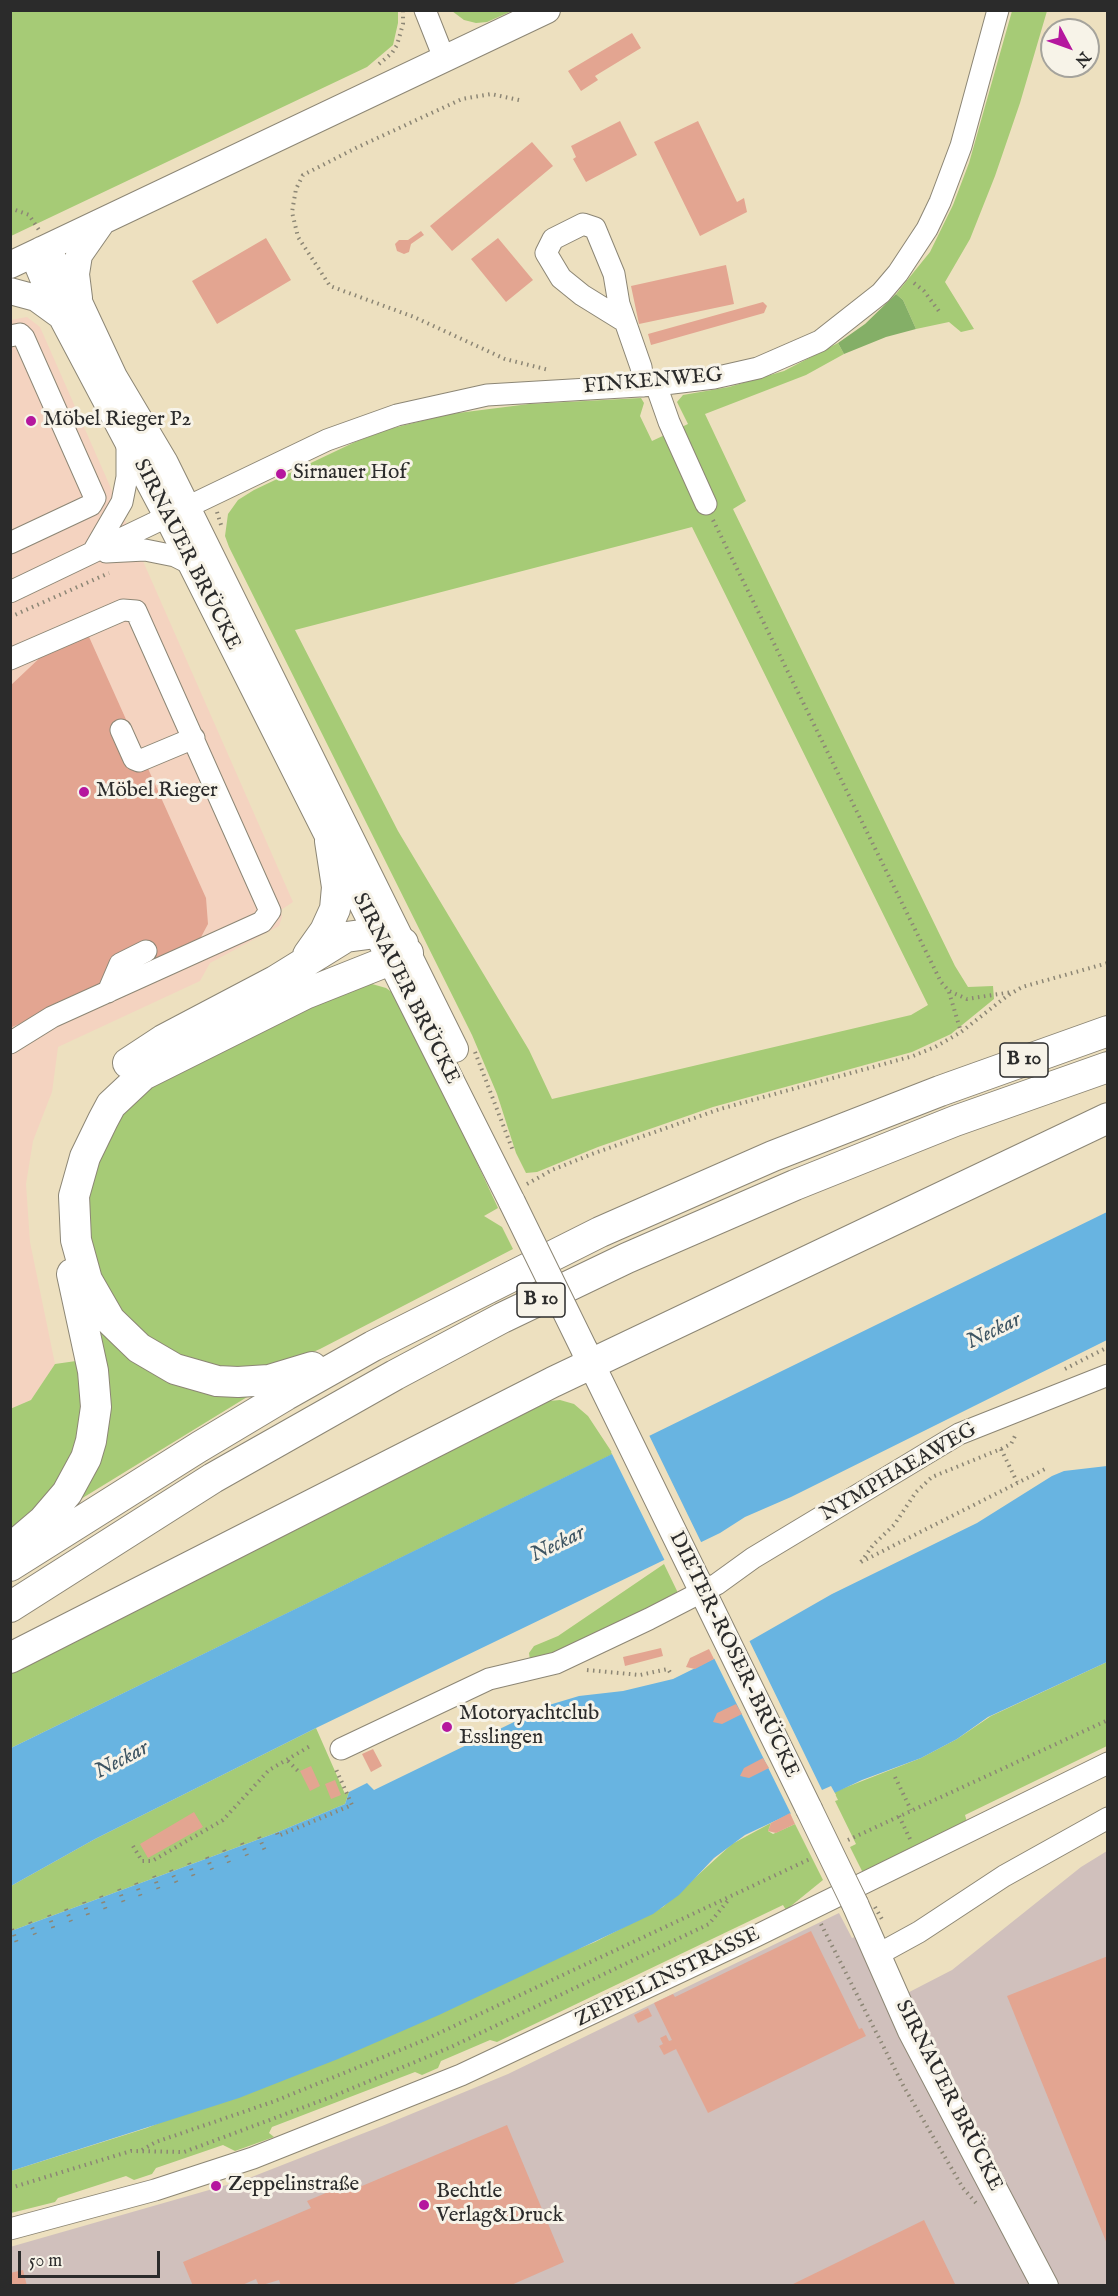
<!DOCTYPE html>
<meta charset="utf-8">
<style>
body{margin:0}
#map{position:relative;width:1118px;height:2296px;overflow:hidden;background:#ede0bf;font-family:"IM FELL English",serif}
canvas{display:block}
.frame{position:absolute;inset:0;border:12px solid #2b2b2b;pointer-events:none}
.north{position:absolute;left:1040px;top:18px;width:60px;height:60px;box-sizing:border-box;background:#f7f3e8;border:2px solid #a5a39c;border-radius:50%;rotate:131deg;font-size:16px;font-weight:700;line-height:24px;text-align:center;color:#2b2b2b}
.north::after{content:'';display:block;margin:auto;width:21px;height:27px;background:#b5179e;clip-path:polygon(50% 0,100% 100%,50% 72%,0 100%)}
.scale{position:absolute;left:18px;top:2251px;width:142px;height:27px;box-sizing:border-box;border:3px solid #2b2b2b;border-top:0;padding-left:8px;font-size:18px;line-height:21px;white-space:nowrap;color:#2b2b2b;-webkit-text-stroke:4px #f7f3e8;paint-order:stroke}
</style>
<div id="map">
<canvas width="1118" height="2296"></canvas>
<div class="frame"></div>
<div class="north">N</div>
<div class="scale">50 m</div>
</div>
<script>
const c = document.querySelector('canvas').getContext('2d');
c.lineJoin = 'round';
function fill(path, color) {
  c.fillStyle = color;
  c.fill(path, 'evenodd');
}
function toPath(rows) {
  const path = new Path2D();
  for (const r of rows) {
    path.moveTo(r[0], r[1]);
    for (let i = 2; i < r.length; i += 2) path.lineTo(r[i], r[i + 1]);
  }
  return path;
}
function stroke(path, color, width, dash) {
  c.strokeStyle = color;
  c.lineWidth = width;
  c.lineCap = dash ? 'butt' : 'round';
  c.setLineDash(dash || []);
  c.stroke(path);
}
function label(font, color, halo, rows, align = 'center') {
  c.font = font + ' "IM FELL English",serif';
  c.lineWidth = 6;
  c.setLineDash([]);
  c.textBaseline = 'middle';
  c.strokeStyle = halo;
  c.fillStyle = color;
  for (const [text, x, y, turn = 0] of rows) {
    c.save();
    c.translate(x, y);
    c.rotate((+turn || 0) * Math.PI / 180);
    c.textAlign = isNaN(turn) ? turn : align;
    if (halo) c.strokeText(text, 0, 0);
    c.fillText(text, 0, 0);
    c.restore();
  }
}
const built = toPath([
 [27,317,40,327,293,902,281,910,282,917,279,926,210,963,200,981,58,1047,52,1092,33,1141,26,1184,30,1242,55,1364,31,1400,11,1409,10,320]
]);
const industrial = toPath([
 [1107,1851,1107,2285,11,2286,10,2247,244,2180,382,2126,508,2074,839,1913,852,1938,855,1937,888,2003,952,1970,1081,1867]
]);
const green = toPath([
 [11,10,398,10,398,23,393,45,367,67,11,236],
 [452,11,512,11,487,22,476,23,464,20],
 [1012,11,1047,11,1020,103,995,176,970,239,945,282,974,329,961,332,949,322,916,329,903,300,896,294,930,252,953,205,969,163],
 [838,343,844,354,806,375,705,414,746,501,733,509,955,966,968,987,993,986,994,999,951,1034,912,1052,713,1107,598,1147,537,1172,526,1173,516,1153,497,1094,472,1035,229,547,225,536,228,514,238,500,254,490,355,442,389,429,450,414,529,404,641,398,644,403,640,416,652,441,688,424,677,402,683,395,729,387,784,371],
 [692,527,928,1005,911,1015,552,1099,529,1050,398,831,295,630],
 [372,984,386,988,393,993,426,1053,498,1208,484,1216,502,1227,513,1249,320,1349,269,1371,186,1364,113,1311,80,1222,103,1135,150,1085,314,1004],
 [87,1306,102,1322,252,1394,76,1502],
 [83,1360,86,1403,70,1469,10,1534,10,1409,31,1400,55,1364],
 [560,1400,574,1404,588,1416,613,1454,11,1748,11,1670,549,1401],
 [664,1564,679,1595,563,1652,530,1660,529,1653,534,1646,558,1636],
 [1107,1662,1107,1746,965,1815,967,1822,863,1873,850,1847,856,1844,835,1801,838,1800,834,1792,921,1758,957,1739,991,1716],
 [316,1728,345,1794,349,1792,345,1804,273,1834,11,1931,11,1886,95,1839],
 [771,1823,768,1831,773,1834,795,1824,823,1880,786,1910,783,1905,497,2042,490,2040,441,2061,438,2068,422,2075,415,2072,272,2127,269,2133,274,2137,235,2151,223,2145,156,2168,152,2174,134,2180,126,2176,58,2198,55,2202,11,2213,11,2171,147,2128,595,1942,663,1907,732,1844]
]);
const forest = toPath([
 [896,294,903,300,916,329,886,337,844,354,838,343,865,324]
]);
const water = toPath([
 [1107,1212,1107,1340,791,1497,745,1517,720,1533,316,1728,95,1839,11,1886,11,1748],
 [1107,1466,1107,1662,988,1717,957,1739,921,1758,862,1780,745,1835,714,1858,679,1895,653,1914,439,2015,338,2059,239,2098,11,2171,11,1931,273,1834,345,1804,349,1792,367,1783,374,1790,549,1705,579,1696,623,1691,673,1679,748,1642,832,1594,977,1523,1052,1476,1064,1471]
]);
const pier = toPath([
 [648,1433,702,1544,665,1561,611,1452],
 [748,1638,822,1790,831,1786,836,1795,792,1816,713,1656]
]);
const building = toPath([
 [632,33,641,48,595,76,598,80,581,91,568,71],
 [620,121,637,155,586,182,573,159,576,157,571,146],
 [698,121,737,202,744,198,747,212,700,236,654,142],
 [532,142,553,166,452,251,430,226],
 [421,231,424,235,411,244,409,252,404,254,397,251,395,244,399,240,408,240],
 [266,238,291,280,217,324,192,281],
 [498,238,533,280,506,302,471,259],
 [726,265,734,304,639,324,631,286],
 [763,302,767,306,764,313,651,345,648,334],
 [81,619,206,898,208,924,200,939,185,950,10,1028,10,686],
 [661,1648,663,1656,625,1666,623,1657],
 [709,1649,714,1659,695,1669,686,1667,690,1658],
 [736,1704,742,1714,722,1724,713,1722,717,1713],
 [373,1749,382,1766,371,1772,362,1754],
 [763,1758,769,1768,749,1778,740,1776,744,1768],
 [311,1766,320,1786,310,1791,300,1771],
 [335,1780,341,1795,331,1799,325,1784],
 [194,1812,203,1827,148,1858,140,1844],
 [790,1813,795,1824,776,1833,768,1831,771,1823],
 [811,1931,859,2029,862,2028,866,2036,708,2113,676,2049,664,2055,659,2046,663,2044,660,2038,666,2035,669,2041,672,2040,654,2003,673,1994,675,1997],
 [1108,1956,1108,2244,1107,2244,1007,1996],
 [648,2008,652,2016,638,2023,634,2015],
 [507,2125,564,2262,509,2286,281,2286,279,2280,259,2286,256,2279,240,2286,193,2286,183,2262,311,2208,307,2201,347,2184,350,2191],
 [924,2220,956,2286,789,2286],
 [23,2270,27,2286,10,2286,10,2273]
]);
const path = toPath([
 [379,64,392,53,397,45,403,24,403,10],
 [519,100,491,94,462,99,358,147,303,175,296,189,292,212,298,237,330,286,414,317,505,359,549,370],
 [10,208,29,215,39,230],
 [914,283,924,291,941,314],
 [217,512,222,528],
 [713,520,941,982,949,991,967,999,1012,992],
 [10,617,109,573],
 [949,992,961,1032],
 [475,1052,513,1151],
 [527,1184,552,1170,592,1154,720,1109,913,1056,935,1047,961,1032,1007,996,1022,987,1108,963],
 [1065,1369,1108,1347],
 [1001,1449,1017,1482],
 [861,1562,873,1545,894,1525,916,1492,932,1477,1001,1449,1011,1444,1015,1436,1014,1432],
 [861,1562,1045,1469],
 [587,1670,640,1675,668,1669,671,1674],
 [288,1761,298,1771],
 [895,1777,911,1810],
 [899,1816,910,1839],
 [277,1833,278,1836,352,1805,335,1767],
 [259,1837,266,1853],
 [848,1840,1108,1720],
 [242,1843,248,1858],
 [133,1846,142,1861,152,1861,223,1820,269,1770,312,1745],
 [224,1850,230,1865],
 [207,1857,213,1872],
 [189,1863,195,1880],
 [171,1870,178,1886],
 [154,1876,160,1893],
 [136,1883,142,1900],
 [119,1889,125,1906],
 [101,1896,107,1913],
 [84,1902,89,1918],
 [66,1909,72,1924],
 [49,1915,54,1930],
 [30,1922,36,1937],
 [821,1924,904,2087,963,2188,976,2203],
 [12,1929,17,1943],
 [142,2150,156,2142,275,2101,420,2042,812,1858],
 [10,2188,131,2151,184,2152,331,2097,451,2047,709,1924,729,1899]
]);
const minor = toPath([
 [425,10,444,58],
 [624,321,582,295,561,278,546,253,553,239,583,224,595,228,614,274,619,304,641,367,644,386],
 [10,336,20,334,24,338,95,498,91,505,10,543],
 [656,385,669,422,706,504],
 [93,552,122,502,127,477,127,441],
 [106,552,145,550,175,556,191,564],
 [10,592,327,440,397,415,487,395,656,385,714,378,758,368,820,341,881,293,898,273,927,229,940,202,961,146,998,10],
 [10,659,123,610,136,611,270,911,262,922,52,1017,10,1043],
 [121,730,134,759,139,761,194,738],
 [108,992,120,964,146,951],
 [341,1749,489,1679,556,1663,649,1619,717,1584,753,1558,959,1434,1108,1375],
 [877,1955,919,1932,1004,1876,1108,1818],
 [10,2229,155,2190,253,2158,461,2075,756,1936,1108,1763]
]);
const major = toPath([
 [41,250,38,266,50,295,168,518,512,1202],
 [41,250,53,259,72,287,114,377,165,463,455,1049],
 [10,265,547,10],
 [10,291,36,298,58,314],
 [79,298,76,274,79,255,102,222],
 [584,1349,809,1809],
 [855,1904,911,2031,1045,2286]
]);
const highway = toPath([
 [308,955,325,931,335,909,337,887,330,841],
 [128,1063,163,1040,275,981,346,937,376,933,403,943],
 [312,1367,269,1380,238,1382,217,1381,175,1369,139,1348,110,1320,87,1280,76,1240,74,1196,85,1157,103,1120,111,1105,143,1075,305,994,408,953],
 [16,1544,43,1521,67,1493,86,1458,91,1441,96,1407,93,1371,72,1274],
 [10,1566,199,1447,286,1395,373,1346,600,1232,773,1156,940,1091,1108,1031],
 [10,1607,213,1478,395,1375,502,1318,627,1258,795,1185,955,1121,1108,1067],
 [10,1658,553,1382,1108,1118]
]);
const pathBridge = toPath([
 [875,1907,883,1921]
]);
const majorBridge = toPath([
 [512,1202,584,1349],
 [809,1809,855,1904]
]);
const markers = [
 [31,421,6,"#b5179e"],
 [281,474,6,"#b5179e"],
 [84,792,6,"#b5179e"],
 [447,1727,6,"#b5179e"],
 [216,2186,6,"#b5179e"],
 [424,2205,6,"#b5179e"]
];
const shields = [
 [1024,1060,48],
 [541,1300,48]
];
const shieldNames = [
 ["B 10",1024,1060],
 ["B 10",541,1300]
];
const streetNames = [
 ["FINKENWEG",653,382,-5],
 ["SIRNAUER BRÜCKE",186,555,63],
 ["SIRNAUER BRÜCKE",405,989,63],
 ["NYMPHAEAWEG",899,1473,-30],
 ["DIETER-ROSER-BRÜCKE",733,1655,64],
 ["ZEPPELINSTRASSE",668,1978,-26],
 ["SIRNAUER BRÜCKE",948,2096,63]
];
const poiNames = [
 ["Möbel Rieger P2",43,421],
 ["Sirnauer Hof",293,474],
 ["Möbel Rieger",96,792],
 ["Motoryachtclub",459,1715],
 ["Esslingen",459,1739],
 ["Zeppelinstraße",228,2186],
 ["Bechtle",436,2193],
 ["Verlag&Druck",436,2217]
];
const waterNames = [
 ["Neckar",994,1332,-26],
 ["Neckar",558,1545,-26],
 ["Neckar",122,1761,-28]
];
fill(built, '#f4d3c0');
fill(industrial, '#d0c0bc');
fill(green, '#a6cb76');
fill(forest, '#84af67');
fill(water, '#68b4e1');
fill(pier, '#ede0bf');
fill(building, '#e3a591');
stroke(minor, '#8c8675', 23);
stroke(major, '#8c8675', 28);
stroke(highway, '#8c8675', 32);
stroke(path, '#8c8675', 4, [1.5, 4.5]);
stroke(minor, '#fff', 21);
stroke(major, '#fff', 26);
stroke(highway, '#fff', 30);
stroke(majorBridge, '#8c8675', 28, []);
stroke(pathBridge, '#8c8675', 4, [1.5, 4.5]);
stroke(majorBridge, '#fff', 26);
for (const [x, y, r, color] of markers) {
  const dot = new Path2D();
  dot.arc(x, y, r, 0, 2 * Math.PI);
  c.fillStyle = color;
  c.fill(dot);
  stroke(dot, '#f7f3e8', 2);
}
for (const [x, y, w] of shields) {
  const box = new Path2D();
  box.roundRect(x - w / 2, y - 17, w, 34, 4.5);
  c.fillStyle = '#f7f3e8';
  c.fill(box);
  stroke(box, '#2b2b2b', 1.5);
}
label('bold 20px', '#2b2b2b', null, shieldNames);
label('21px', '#2b2b2b', '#f7f3e8', streetNames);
label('21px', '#2b2b2b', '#f7f3e8', poiNames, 'left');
label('italic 22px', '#3d5462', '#f7f3e8', waterNames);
</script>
